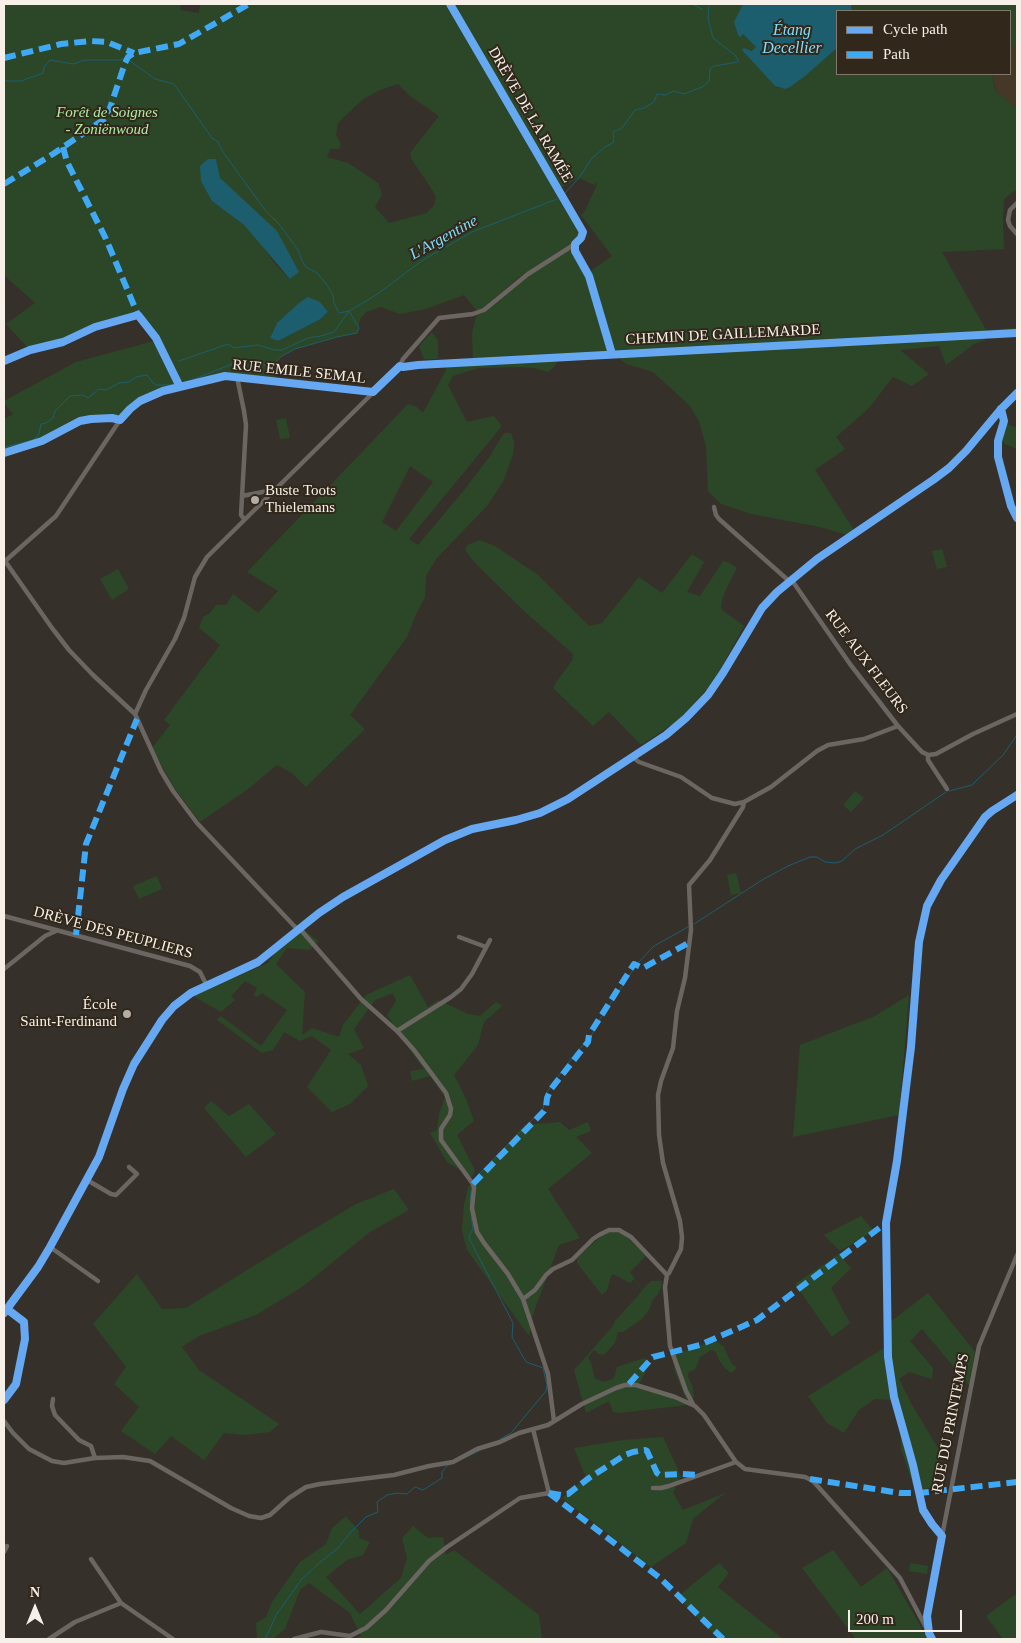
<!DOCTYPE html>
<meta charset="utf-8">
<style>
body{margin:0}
#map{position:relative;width:1021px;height:1643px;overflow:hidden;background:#36302a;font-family:Georgia,serif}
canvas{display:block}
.frame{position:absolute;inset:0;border:5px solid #f7f0e8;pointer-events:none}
.legend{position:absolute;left:836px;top:10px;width:175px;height:65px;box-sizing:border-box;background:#31271b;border:1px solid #80776d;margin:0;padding:6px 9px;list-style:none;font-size:15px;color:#f7f0e8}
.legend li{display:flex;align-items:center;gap:10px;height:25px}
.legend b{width:25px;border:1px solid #80776d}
.north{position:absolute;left:10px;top:1583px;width:50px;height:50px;-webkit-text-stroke:4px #31271b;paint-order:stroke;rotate:0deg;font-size:14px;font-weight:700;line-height:20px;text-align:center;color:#f7f0e8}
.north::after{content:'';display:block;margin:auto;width:18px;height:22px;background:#f7f0e8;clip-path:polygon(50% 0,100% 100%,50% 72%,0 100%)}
.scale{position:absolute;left:848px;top:1610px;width:114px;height:22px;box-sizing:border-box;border:2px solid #f7f0e8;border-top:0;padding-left:6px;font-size:15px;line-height:18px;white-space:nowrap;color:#f7f0e8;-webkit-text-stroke:4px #31271b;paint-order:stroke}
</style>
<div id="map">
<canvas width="1021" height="1643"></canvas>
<div class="frame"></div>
<ul class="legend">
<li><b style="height:6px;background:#66a8f1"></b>Cycle path</li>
<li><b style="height:6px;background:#3fa9f5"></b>Path</li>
</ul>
<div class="north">N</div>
<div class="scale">200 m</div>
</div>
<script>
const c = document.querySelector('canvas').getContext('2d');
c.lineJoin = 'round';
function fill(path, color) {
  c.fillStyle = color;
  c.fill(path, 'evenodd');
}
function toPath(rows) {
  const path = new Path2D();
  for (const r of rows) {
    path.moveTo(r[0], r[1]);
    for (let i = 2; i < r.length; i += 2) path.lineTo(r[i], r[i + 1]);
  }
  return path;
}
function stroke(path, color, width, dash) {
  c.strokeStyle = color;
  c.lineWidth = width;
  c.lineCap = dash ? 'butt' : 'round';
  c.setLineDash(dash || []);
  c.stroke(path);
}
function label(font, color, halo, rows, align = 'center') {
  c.font = font + ' Georgia,serif';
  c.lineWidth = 4;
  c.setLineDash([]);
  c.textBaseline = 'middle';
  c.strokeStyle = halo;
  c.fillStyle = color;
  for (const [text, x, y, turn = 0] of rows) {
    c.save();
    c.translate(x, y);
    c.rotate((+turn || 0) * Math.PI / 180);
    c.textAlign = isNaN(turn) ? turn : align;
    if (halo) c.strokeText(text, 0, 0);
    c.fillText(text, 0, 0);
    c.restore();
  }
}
const built = toPath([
 [1017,43,1017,109,996,91,992,74,1010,74,1010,48]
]);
const green = toPath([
 [4,4,181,4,180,10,199,13,200,4,447,4,472,46,452,4,743,4,736,27,738,34,743,34,756,47,753,51,744,48,749,57,778,88,790,87,837,48,837,74,992,74,995,90,1017,109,1017,189,1004,199,1003,218,1004,249,942,252,986,330,1017,328,1017,331,986,333,985,340,974,344,946,365,939,346,900,350,929,374,912,386,893,377,869,408,836,437,845,449,815,470,854,530,847,535,820,527,751,514,721,504,708,491,706,446,699,421,689,405,653,372,626,364,618,357,612,347,589,272,612,256,581,215,585,211,598,182,594,185,579,178,559,189,526,133,522,135,580,234,573,242,518,278,484,307,477,311,464,295,426,309,400,314,381,307,366,312,360,319,357,333,337,337,295,349,282,356,275,363,276,379,225,375,214,376,196,381,195,379,181,384,159,340,140,314,62,340,28,348,6,324,35,303,4,275],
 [398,84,410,96,439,116,410,153,412,160,433,191,436,197,434,205,427,213,389,223,375,207,382,194,378,183,348,163,327,157,330,149,339,149,341,144,336,135,338,123,362,100,380,90],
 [216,160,220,178,290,279,276,265,259,242,244,225,212,201],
 [328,312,319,320,278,341,270,338,277,323],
 [851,4,1017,4,1017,43,1010,48,1010,11,852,11],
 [570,249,572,250,588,276,611,352,473,359,472,333,476,316,486,311,536,270],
 [432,332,438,341,438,359,424,359,419,346],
 [154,341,176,385,149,394,139,400,120,418,112,416,91,417,41,440,4,452,4,419,13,414,4,403,4,401,76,362],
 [559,359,555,366,548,372,534,368,520,367,479,368,453,376,448,385,467,422,494,416,502,426,409,539,418,545,465,489,490,456,504,433,511,433,514,442,513,454,504,480,487,506,436,559,426,576,425,597,416,614,407,637,350,715,365,729,306,787,292,773,277,765,248,789,200,822,175,789,152,748,170,725,164,720,220,645,199,628,203,617,210,613,216,605,226,605,233,594,258,613,278,591,247,572,408,404,417,407,423,413,446,370,446,365],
 [410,466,433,482,396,531,382,522],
 [286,418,290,438,280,439,276,420],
 [1004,423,1017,428,1017,449,998,441],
 [480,540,495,546,538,575,589,626,602,623,639,577,662,593,692,554,704,562,687,592,700,596,723,561,730,563,737,568,728,585,722,600,721,609,744,626,714,681,679,720,641,745,609,712,593,726,553,688,557,681,572,661,573,654,524,611,476,564,465,550,467,545],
 [942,549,947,567,937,569,932,551],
 [118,569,129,589,112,600,100,579],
 [855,791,864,798,851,812,843,805],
 [736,873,741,893,731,895,727,875],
 [157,876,162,889,139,899,133,886],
 [299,926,318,941,310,950,287,948,276,964,305,992,302,1035,312,1028,339,1037,343,1025,366,995,410,975,428,1007,438,1000,468,1014,480,1016,496,1002,502,1006,484,1022,478,1045,454,1075,466,1099,474,1121,457,1135,475,1170,472,1177,447,1162,430,1133,437,1130,439,1114,445,1097,430,1076,412,1081,410,1071,424,1069,412,1053,387,1015,396,1001,393,993,375,1000,354,1029,364,1048,348,1054,361,1065,368,1086,350,1104,332,1112,307,1087,331,1050,312,1036,300,1041,284,1032,273,1050,262,1053,217,1020,221,1016,261,1046,287,1010,262,993,256,997,254,995,257,988,245,981,231,996,235,1000,221,1012,193,996,268,963,279,947],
 [909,995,899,1115,793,1137,800,1045,875,1016],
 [211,1101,229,1116,249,1104,276,1134,246,1157,204,1108],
 [560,1122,569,1130,588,1122,591,1131,576,1137,592,1153,548,1189,580,1238,559,1245,533,1314,529,1336,467,1250,462,1231,464,1205,468,1187,525,1125],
 [394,1189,409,1210,370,1232,302,1287,256,1315,199,1336,182,1347,199,1370,279,1424,270,1432,244,1435,224,1433,204,1460,171,1436,155,1454,121,1431,139,1407,114,1384,126,1367,93,1324,137,1274,162,1309,186,1308,302,1236,356,1204],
 [861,1216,874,1231,840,1251,824,1235],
 [609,1232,617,1232,627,1237,646,1256,630,1272,642,1290,651,1281,661,1281,662,1285,658,1294,652,1301,649,1310,642,1319,623,1332,618,1332,615,1343,604,1355,599,1354,594,1350,588,1357,591,1363,595,1379,605,1382,614,1378,617,1367,644,1358,649,1364,638,1387,653,1391,682,1402,686,1399,675,1372,672,1356,715,1340,724,1347,731,1363,736,1367,736,1369,731,1373,725,1368,719,1360,716,1352,711,1350,700,1357,695,1370,691,1371,688,1373,688,1377,692,1385,694,1397,687,1405,619,1413,613,1412,609,1401,586,1413,574,1370,613,1326,615,1321,642,1291,634,1279,630,1283,613,1274,611,1276,607,1290,602,1295,577,1263,577,1258,600,1237],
 [839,1254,851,1268,831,1288,850,1323,832,1337,795,1284],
 [928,1293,975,1352,969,1385,922,1329,910,1341,933,1368,932,1379,909,1372,899,1379,911,1403,939,1450,934,1487,915,1491,901,1449,900,1425,891,1400,875,1399,859,1410,844,1433,827,1423,808,1396,887,1346,889,1323],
 [663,1437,681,1476,673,1493,683,1510,725,1493,693,1519,686,1543,651,1567,562,1498,586,1478,574,1448,623,1440],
 [346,1516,359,1531,359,1538,370,1542,363,1555,347,1560,326,1577,360,1614,401,1578,407,1558,402,1538,413,1526,428,1538,443,1537,446,1555,454,1550,539,1615,542,1639,353,1639,361,1636,350,1613,309,1583,300,1590,285,1629,273,1639,259,1639,257,1638,256,1623,266,1617,272,1602,300,1562,326,1544,332,1528],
 [833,1550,861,1587,887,1568,928,1639,856,1639,802,1568],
 [719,1563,729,1573,718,1587,783,1639,719,1639,677,1597],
 [910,1563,928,1566,927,1574,909,1571],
 [1017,1593,1017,1639,1003,1639,986,1616]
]);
const water = toPath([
 [743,4,851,4,852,11,837,11,837,48,805,76,790,87,785,89,775,86,742,50,744,48,752,51,756,47,743,34,740,37,738,35,734,22],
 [208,159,216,159,220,178,277,231,299,272,290,279,244,225,212,201,201,181,200,166],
 [308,297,320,302,328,312,319,320,278,341,270,338,277,323,299,303]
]);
const stream = toPath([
 [692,4,702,9],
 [130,61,155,79,174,84,212,138,218,142,223,152,265,210,279,224,298,250,302,261,306,267,317,273,327,285,333,295,334,303,339,313,349,311,359,328,357,333,337,337,295,349,282,356,271,366,244,362,232,364,182,384],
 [4,81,21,81,43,73,44,67,50,60,73,64,85,60,119,60,125,58],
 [564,194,579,178,592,158,605,147,614,142,613,132,622,128,635,110,644,108,654,102,657,94,666,95,673,91,684,94,702,87,709,81,710,69,714,66,738,62,738,60,735,55,713,38,708,19,709,4],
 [179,361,228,344,234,348,258,345,275,350,282,350,308,338,321,336,334,332,349,311,376,295,423,260,472,232,557,199],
 [4,449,5,447,34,440,39,434,41,424,46,423,53,418,55,411,70,396,83,395,88,398,99,389,106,390,119,383,129,382,136,377,147,375,153,383,157,385,176,385],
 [949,791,972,785,975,782,1003,755,1017,735],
 [694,924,762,880,788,866,810,857,817,857,825,862,836,863,842,861,855,849,883,835,946,792],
 [637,964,654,946,688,927],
 [590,1038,600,1019,635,967],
 [475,1178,543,1109,547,1092,577,1051,587,1042],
 [470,1202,471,1191],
 [470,1239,469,1236,473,1229,471,1215],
 [470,1240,513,1323,512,1337,526,1362,543,1368,547,1385,546,1391,511,1433,500,1439],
 [265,1639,271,1627,276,1615,302,1579,319,1563,337,1549,351,1532,366,1517,378,1512,377,1502,387,1495,397,1493,407,1494,415,1487,423,1490,442,1478,442,1472,447,1466,479,1451]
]);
const minor = toPath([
 [1017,203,1010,210,1008,220,1010,226,1017,234],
 [575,244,575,251,586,269,593,287,612,354],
 [4,361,30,350,63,342,95,327,138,315,156,338,180,387],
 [400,366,403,367,418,365,474,361,1017,333],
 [400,366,403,359,439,318,473,314,484,310,528,274,575,244,581,238,583,232,450,4],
 [237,377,244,411,246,425,241,515,244,519],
 [1001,409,1004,421,998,441,998,457,1011,506,1017,518],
 [4,453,42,441,80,421,91,419,112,418,120,420],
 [242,496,273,490],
 [714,507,716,515,719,519,789,581],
 [5,561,52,628,69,650,93,675,135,714,161,771,173,791,197,823,298,930],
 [4,562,56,516,120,420,130,409,150,396,163,391,225,376,373,392],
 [791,579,850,664,898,726,922,752,928,755,928,760,947,789],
 [135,714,146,690,175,639,184,618,195,577,207,557,400,366],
 [928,755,936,754,973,734,1017,714],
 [632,757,639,762,681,777,712,798,735,804,744,802,771,787,817,751,828,745,864,739,898,726],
 [952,865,985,817,992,811,1017,795],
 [4,916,190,966,200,972,207,986],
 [300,929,361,999,397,1031,414,1050,446,1093,451,1109,450,1115,441,1129,441,1140,473,1184,474,1188,472,1208,477,1232,484,1243,508,1274,523,1299,548,1374,554,1421],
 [459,937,486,947],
 [4,969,45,936,56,931],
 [397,1031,451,997,461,989,472,974,490,940],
 [87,1180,111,1194,116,1195,137,1174,129,1167],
 [50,1247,98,1281],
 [667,1275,669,1273,681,1249,682,1237,680,1221,663,1163,659,1135,658,1095,661,1081,673,1048,677,1011,685,978,691,930,689,885,710,860,743,807,744,802],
 [667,1275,665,1287,670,1346,686,1391,693,1404],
 [523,1299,535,1290,546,1275,553,1269,572,1260,593,1239,599,1235,609,1230,619,1230,631,1237,667,1275],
 [53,1399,52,1406,55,1415,79,1440,91,1446,95,1458],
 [4,1421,13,1433,29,1449,52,1461,64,1463,95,1458,123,1457,150,1461,231,1508,249,1516,261,1518,270,1515,289,1498,306,1487,320,1484,394,1475,429,1466,453,1462,477,1449,500,1442,519,1433,548,1425,582,1404,616,1388,625,1385,636,1385,675,1397,695,1406,704,1415,736,1462,745,1469,805,1477,813,1481,900,1578,932,1639],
 [653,1488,661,1488,669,1486,736,1462],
 [4,1552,7,1546],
 [91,1559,121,1603,173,1639],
 [928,1628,928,1608,979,1346,1017,1255],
 [49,1639,75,1622,121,1603],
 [294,1639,321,1632,350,1636,366,1628,386,1610,429,1561,447,1547,520,1498,549,1493,533,1429]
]);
const secondary = toPath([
 [4,1313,38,1267,50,1247,99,1157,123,1089,134,1064,162,1020,174,1006,191,993,258,962,319,913,343,897,445,840,472,829,516,820,540,813,568,799,666,735,686,718,708,695,723,673,762,608,777,592,817,559,933,480,949,468,966,451,1001,409,1017,393]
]);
const quiet = toPath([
 [4,58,61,44,90,41,107,42,134,53],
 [63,147,67,162,106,239,138,315],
 [4,184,53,154,103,120,108,114,125,63,128,57,134,53,179,44,249,4],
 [76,935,86,844,137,719],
 [473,1184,544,1111,546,1107,547,1098,551,1089,588,1042,589,1035,634,964,643,968,690,942],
 [629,1384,653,1357,700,1345,757,1320,886,1223],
 [810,1479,900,1493,919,1493,1017,1482],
 [549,1493,660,1578,723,1639],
 [549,1493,561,1495,568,1494,589,1478,625,1455,633,1452,645,1450,647,1451,657,1473,660,1475,681,1474,697,1475]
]);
const cycleway = toPath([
 [450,4,583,232,581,238,575,244,575,251,589,276,612,354],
 [4,361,30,350,63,342,95,327,138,315,156,338,180,387],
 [1001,409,1004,421,998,441,998,457,1011,506,1017,518],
 [4,453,42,441,80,421,91,419,112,418,120,420,130,409,140,401,163,391,225,376,373,392,400,366,403,367,418,365,1017,333],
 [4,1313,38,1267,50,1247,99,1157,123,1089,134,1064,162,1020,174,1006,191,993,258,962,319,913,343,897,445,840,472,829,516,820,540,813,568,799,666,735,686,718,708,695,723,673,762,608,777,592,817,559,933,480,949,468,966,451,1001,409,1017,393],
 [4,1400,16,1384,25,1339,24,1322,7,1309],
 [932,1639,929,1633,927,1616,942,1536,932,1524,923,1510,913,1465,894,1397,888,1357,886,1223,897,1161,911,1047,919,942,927,906,941,880,985,817,992,811,1017,795]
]);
const markers = [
 [255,500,5,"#b3ada6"],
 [127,1014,5,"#b3ada6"]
];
const parkNames = [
 ["Forêt de Soignes",107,113],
 ["- Zoniënwoud",107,130]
];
const streetNames = [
 ["DRÈVE DE LA RAMÉE",530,115,60],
 ["CHEMIN DE GAILLEMARDE",723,335,-3],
 ["RUE EMILE SEMAL",299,372,6],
 ["RUE AUX FLEURS",866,662,53],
 ["DRÈVE DES PEUPLIERS",113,933,15],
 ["RUE DU PRINTEMPS",951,1423,-79]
];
const poiNames = [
 ["Buste Toots",265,491],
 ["Thielemans",265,508],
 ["École",117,1005,"right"],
 ["Saint-Ferdinand",117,1022,"right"]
];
const waterNames = [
 ["Étang",792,31],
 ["Decellier",792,49],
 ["L'Argentine",444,238,-29]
];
fill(built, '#453827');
fill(green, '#2c4727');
fill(water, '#1c5e6e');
stroke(stream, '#1c5e6e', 1);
stroke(minor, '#6b6661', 4.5);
stroke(secondary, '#706a66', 5.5);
stroke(quiet, '#3fa9f5', 6, [12, 6]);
stroke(cycleway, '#66a8f1', 8);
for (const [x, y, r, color] of markers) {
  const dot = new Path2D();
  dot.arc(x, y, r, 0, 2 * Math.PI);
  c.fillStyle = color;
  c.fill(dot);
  stroke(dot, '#31271b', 2);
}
label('italic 15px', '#abefa3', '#31271b', parkNames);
label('15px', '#f7f0e8', '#31271b', streetNames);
label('15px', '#f7f0e8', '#31271b', poiNames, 'left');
label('italic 16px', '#7fdefc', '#31271b', waterNames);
</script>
